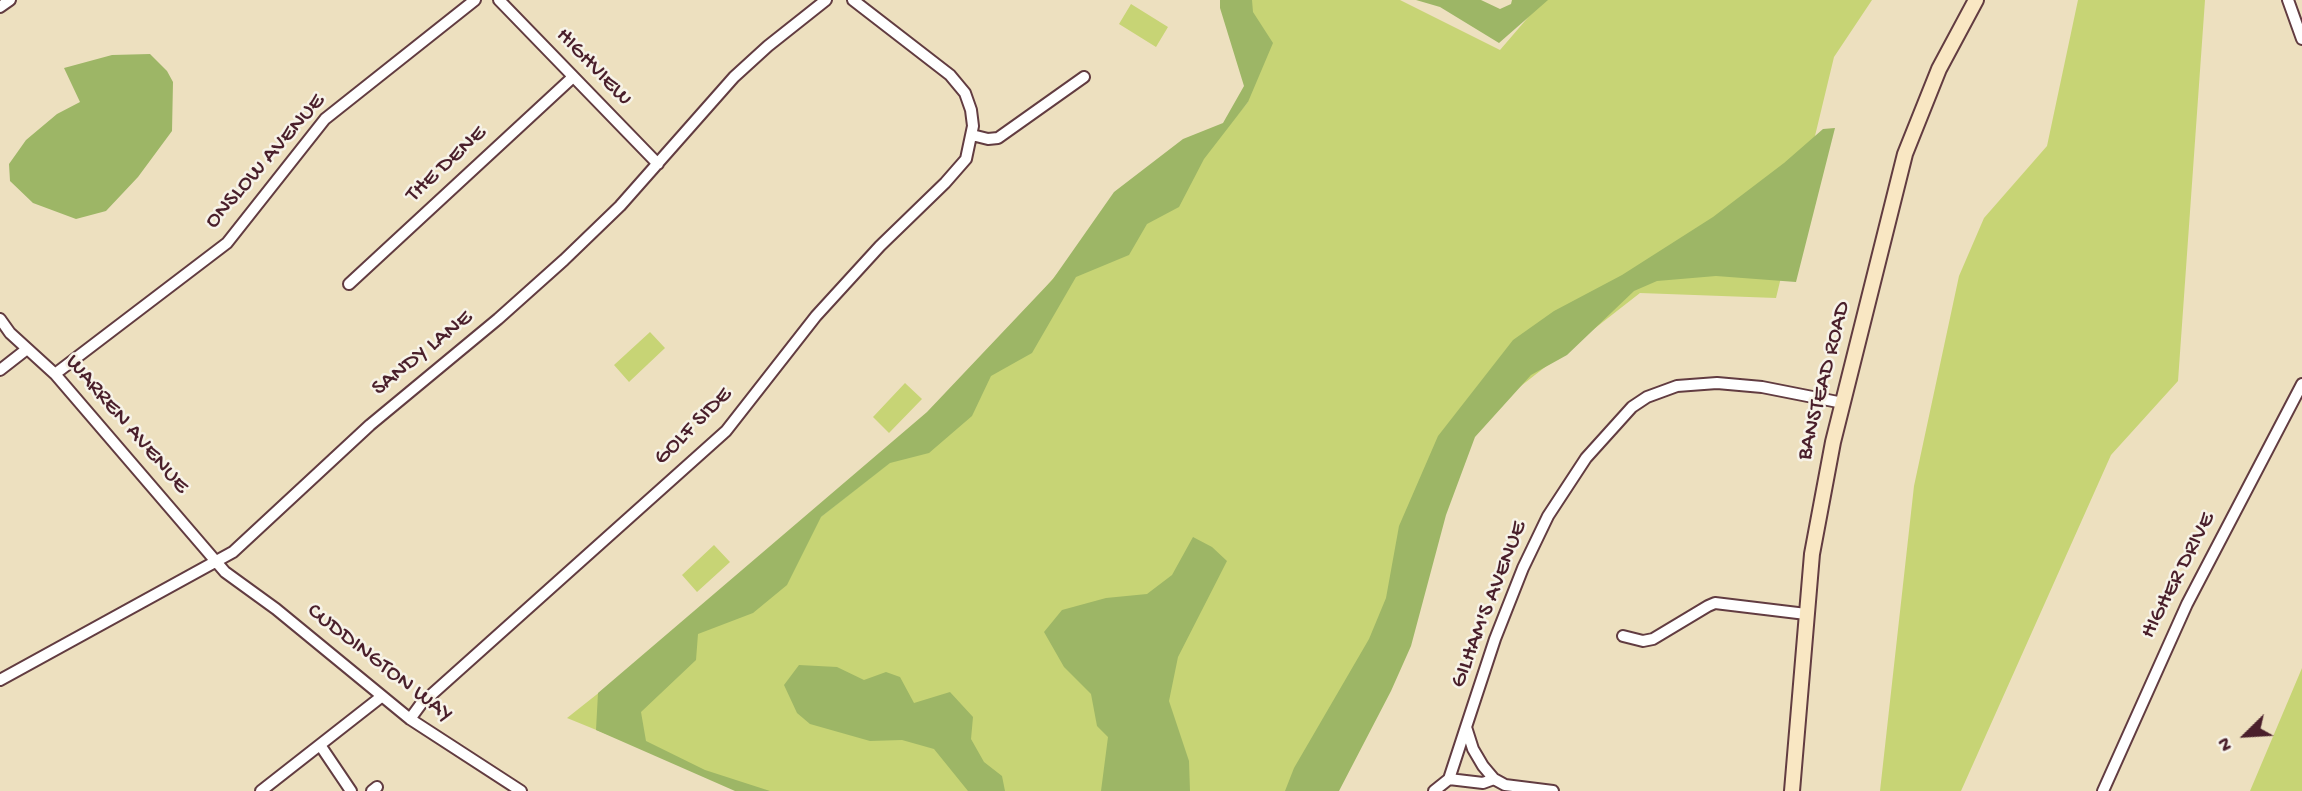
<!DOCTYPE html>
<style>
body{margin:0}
#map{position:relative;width:2302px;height:791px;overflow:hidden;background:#ede0bf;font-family:"Gochi Hand",sans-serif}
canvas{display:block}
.north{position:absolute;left:2211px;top:700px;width:70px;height:70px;-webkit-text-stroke:5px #f7f3e8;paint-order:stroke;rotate:246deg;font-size:19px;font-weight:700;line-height:28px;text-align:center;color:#4a1f2b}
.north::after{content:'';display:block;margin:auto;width:24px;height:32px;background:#4a1f2b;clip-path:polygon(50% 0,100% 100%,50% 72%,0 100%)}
</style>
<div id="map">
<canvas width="2302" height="791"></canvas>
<div class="north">N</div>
</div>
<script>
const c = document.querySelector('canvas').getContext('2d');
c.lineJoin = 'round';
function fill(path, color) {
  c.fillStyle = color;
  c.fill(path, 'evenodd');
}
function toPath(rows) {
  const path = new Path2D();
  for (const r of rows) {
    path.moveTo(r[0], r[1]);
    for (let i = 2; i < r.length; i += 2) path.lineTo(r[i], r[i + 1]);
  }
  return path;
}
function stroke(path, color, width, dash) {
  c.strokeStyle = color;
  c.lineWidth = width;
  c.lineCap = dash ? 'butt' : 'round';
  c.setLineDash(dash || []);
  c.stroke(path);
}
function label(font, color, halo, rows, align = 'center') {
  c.font = font + ' "Gochi Hand",sans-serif';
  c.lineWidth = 5;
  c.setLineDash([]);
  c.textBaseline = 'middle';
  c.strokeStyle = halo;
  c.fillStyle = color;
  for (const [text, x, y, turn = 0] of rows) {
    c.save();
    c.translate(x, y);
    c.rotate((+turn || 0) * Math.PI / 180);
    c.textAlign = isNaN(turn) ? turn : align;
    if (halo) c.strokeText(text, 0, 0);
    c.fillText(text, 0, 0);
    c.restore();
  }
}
const green = toPath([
 [1252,0,1400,0,1500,50,1543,0,1872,0,1834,57,1776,298,1640,293,1485,414,1444,477,1330,791,746,791,567,718,914,443,1106,216,1223,132,1248,102],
 [2078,0,2205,0,2178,381,2111,455,1961,791,1880,791,1914,486,1959,276,1984,218,2047,146],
 [1131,4,1168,27,1156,47,1119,24],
 [650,332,665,348,629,382,614,365],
 [905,383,922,399,889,433,873,417],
 [714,545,730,562,697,592,682,575],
 [2302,668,2302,791,2250,791]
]);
const forest = toPath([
 [1220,0,1252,0,1253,12,1273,43,1248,102,1204,159,1179,207,1147,224,1129,255,1076,277,1032,353,991,376,972,416,929,453,890,463,821,517,787,585,753,613,698,634,696,660,641,712,646,741,705,770,770,791,735,791,596,730,598,693,927,412,1053,279,1114,192,1183,139,1223,123,1244,86,1220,8],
 [1416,0,1481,0,1500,9,1511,4,1512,0,1548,0,1499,43,1440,7],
 [150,54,167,71,173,82,172,131,138,177,106,211,76,219,33,203,10,181,9,164,26,140,57,114,80,102,64,68,112,55],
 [1835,128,1796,282,1716,276,1657,281,1634,291,1567,355,1531,375,1475,437,1446,515,1411,646,1391,691,1339,791,1285,791,1294,768,1369,639,1386,598,1399,526,1438,436,1513,340,1554,311,1622,275,1713,217,1784,163,1823,129],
 [1193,537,1212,547,1227,561,1178,657,1169,701,1189,761,1190,791,1101,791,1108,737,1097,726,1091,694,1064,667,1044,632,1062,610,1106,598,1147,594,1172,575],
 [799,665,837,667,864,680,886,672,900,677,914,703,950,692,973,717,971,739,984,762,1002,776,1005,791,968,791,934,749,902,740,870,741,810,724,797,713,784,685]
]);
const street = toPath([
 [499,0,658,164],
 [2288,0,2302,39],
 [0,7,10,0],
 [972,135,988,139,998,138,1084,77],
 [349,284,573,77],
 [0,319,10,333,55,374,225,572,276,609,410,719,521,791],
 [0,370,27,349],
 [55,374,227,243,325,119,475,0],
 [1623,636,1643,641,1653,639,1708,606,1715,603,1806,614],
 [0,680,233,552,370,425,498,319,564,260,620,206,734,77,768,46,826,0],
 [410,719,421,704,726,431,816,316,880,246,945,183,966,159,973,126,971,110,965,93,950,75,853,0],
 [320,745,351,791],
 [1449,779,1483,783,1494,779],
 [261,791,381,697],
 [372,791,377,787],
 [1434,791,1449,779,1466,727],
 [1553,791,1505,785,1494,779,1483,766,1473,749,1466,727,1495,639,1523,568,1548,516,1586,458,1632,407,1647,397,1677,386,1717,383,1762,387,1843,403],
 [2103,791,2187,604,2302,384]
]);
const secondary = toPath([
 [1792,791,1812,554,1833,442,1905,154,1939,69,1976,0]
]);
const streetNames = [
 ["HIGHVIEW",593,68,46],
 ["ONSLOW AVENUE",266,162,-49],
 ["THE DENE",447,165,-43],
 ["SANDY LANE",423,354,-39],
 ["BANSTEAD ROAD",1825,381,-76],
 ["WARREN AVENUE",126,425,49],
 ["GOLF SIDE",694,427,-45],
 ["HIGHER DRIVE",2179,576,-63],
 ["GILHAM'S AVENUE",1490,605,-69],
 ["CUDDINGTON WAY",379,664,38]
];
fill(green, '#c7d475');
fill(forest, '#9db666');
stroke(street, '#623c41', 14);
stroke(secondary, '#623c41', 18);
stroke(street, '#fff', 10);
stroke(secondary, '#f9e7c3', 14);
label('23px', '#4a1f2b', '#f7f3e8', streetNames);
</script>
